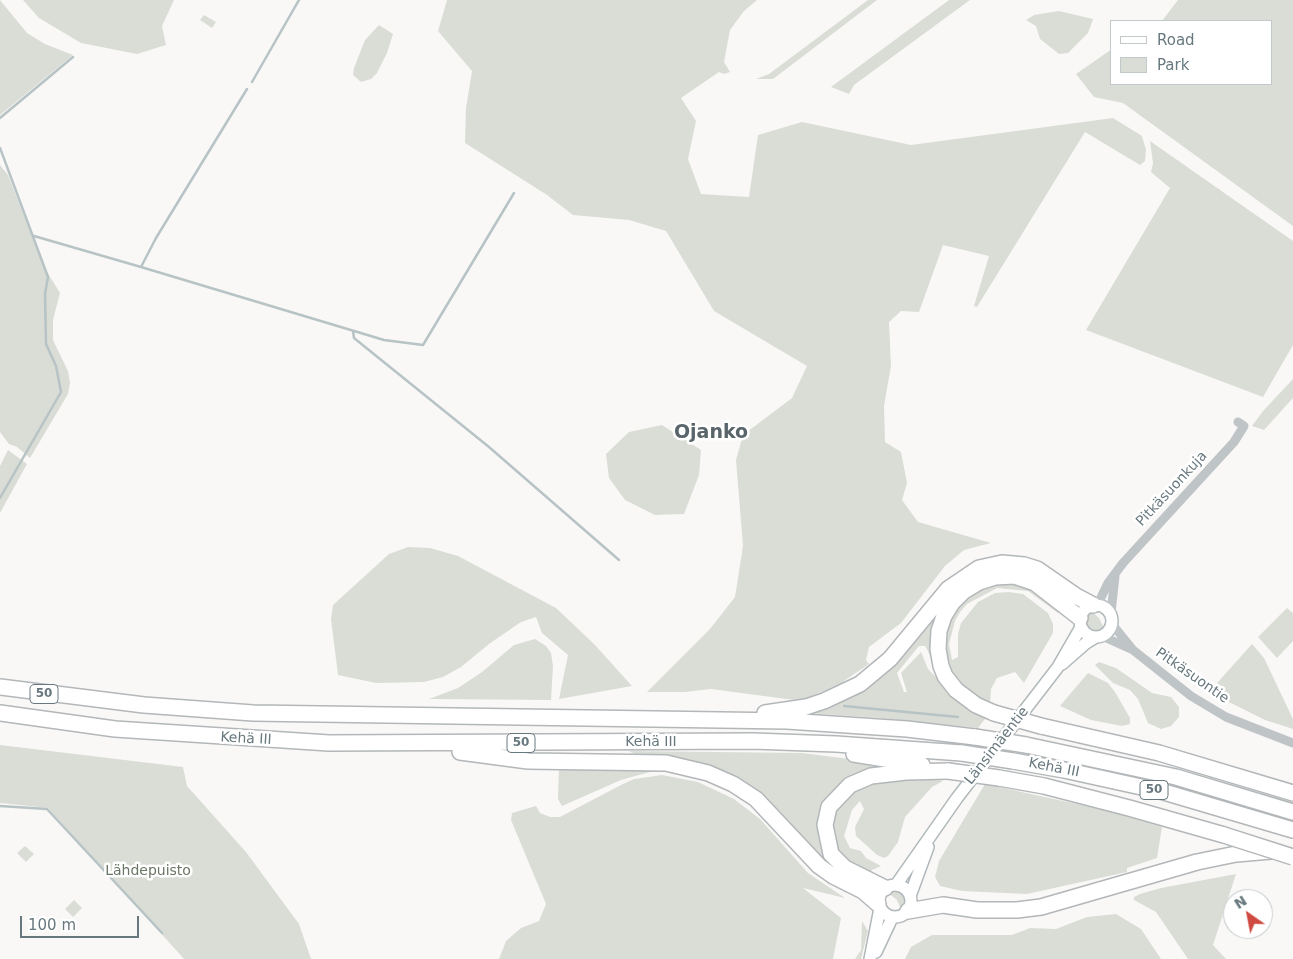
<!DOCTYPE html>
<meta charset="utf-8">
<style>
body{margin:0}
#map{position:relative;width:1293px;height:959px;overflow:hidden;background:#f9f8f7;font-family:"DejaVu Sans",sans-serif}
canvas{display:block}
.legend{position:absolute;left:1110px;top:20px;width:162px;height:65px;box-sizing:border-box;background:#fff;border:1px solid #c2c9cb;margin:0;padding:6px 9px;list-style:none;font-size:15px;color:#67787e}
.legend li{display:flex;align-items:center;gap:10px;height:25px}
.legend b{width:25px;border:1px solid #c2c9cb}
.north{position:absolute;left:1223px;top:889px;width:50px;height:50px;box-sizing:border-box;background:#fff;border:1px solid #c2c9cb;border-radius:50%;rotate:327deg;font-size:14px;font-weight:700;line-height:20px;text-align:center;color:#67787e}
.north::after{content:'';display:block;margin:auto;width:18px;height:22px;background:#cf4a41;clip-path:polygon(50% 0,100% 100%,50% 72%,0 100%)}
.scale{position:absolute;left:20px;top:916px;width:119px;height:22px;box-sizing:border-box;border:2px solid #67787e;border-top:0;padding-left:6px;font-size:15px;line-height:18px;white-space:nowrap;color:#67787e;-webkit-text-stroke:4px #fff;paint-order:stroke}
</style>
<div id="map">
<canvas width="1293" height="959"></canvas>
<ul class="legend">
<li><b style="height:6px;background:#fff"></b>Road</li>
<li><b style="height:14px;background:#daddd6"></b>Park</li>
</ul>
<div class="north">N</div>
<div class="scale">100 m</div>
</div>
<script>
const c = document.querySelector('canvas').getContext('2d');
c.lineJoin = 'round';
function fill(path, color) {
  c.fillStyle = color;
  c.fill(path, 'evenodd');
}
function toPath(rows) {
  const path = new Path2D();
  for (const r of rows) {
    if (r.length === 3) {
      path.moveTo(r[0] + r[2], r[1]);
      path.arc(r[0], r[1], r[2], 0, 2 * Math.PI);
      continue;
    }
    path.moveTo(r[0], r[1]);
    for (let i = 2; i < r.length; i += 2) path.lineTo(r[i], r[i + 1]);
  }
  return path;
}
function stroke(path, color, width, dash) {
  c.strokeStyle = color;
  c.lineWidth = width;
  c.lineCap = dash ? 'butt' : 'round';
  c.setLineDash(dash || []);
  c.stroke(path);
}
function label(font, color, halo, rows, align = 'center') {
  c.font = font + ' "DejaVu Sans",sans-serif';
  c.lineWidth = 5;
  c.setLineDash([]);
  c.textBaseline = 'middle';
  c.strokeStyle = halo;
  c.fillStyle = color;
  for (const [text, x, y, turn = 0] of rows) {
    c.save();
    c.translate(x, y);
    c.rotate((+turn || 0) * Math.PI / 180);
    c.textAlign = isNaN(turn) ? turn : align;
    if (halo) c.strokeText(text, 0, 0);
    c.fillText(text, 0, 0);
    c.restore();
  }
}
const green = toPath([
 [0,0,27,33,45,44,73,55,0,115],
 [23,0,174,0,162,26,166,45,137,54,81,43,39,18],
 [447,0,757,0,744,11,730,30,724,62,730,72,724,74,719,72,681,98,696,121,688,159,701,194,749,197,758,135,802,122,911,145,1113,118,1142,136,1146,150,1145,161,1140,165,1085,132,977,307,974,306,989,256,943,245,919,312,901,311,889,322,891,366,884,406,885,442,901,452,907,483,902,500,918,522,991,543,964,550,945,566,901,623,869,647,866,660,869,664,841,683,808,698,794,700,711,689,685,692,647,692,710,629,735,597,743,546,736,460,743,435,792,398,807,366,714,311,666,231,629,220,573,215,547,195,465,143,466,108,472,71,438,31],
 [868,0,877,0,773,79,756,79,769,74],
 [949,0,970,0,854,85,849,94,831,87],
 [1178,0,1293,0,1293,226,1123,103,1094,97,1076,74,1112,49,1112,84,1272,84,1272,21,1162,21],
 [1059,11,1093,19,1088,33,1068,53,1059,54,1040,39,1036,26,1026,20,1034,15],
 [204,15,216,22,212,28,200,20],
 [379,25,393,34,387,53,377,73,371,79,361,82,353,75,354,68,365,40],
 [1150,141,1293,241,1293,345,1263,397,1086,330,1170,188,1151,172,1153,163],
 [0,165,8,175,44,267,60,293,53,320,53,340,68,371,70,383,68,394,30,458,17,447,9,444,0,432],
 [1293,379,1293,398,1264,430,1252,426,1263,411],
 [662,425,701,450,699,475,684,514,655,515,625,500,609,478,606,454,629,432],
 [8,450,27,464,0,513,0,466],
 [408,547,430,548,458,556,556,608,595,645,632,686,559,699,568,655,542,633,536,617,521,622,489,644,461,667,443,677,424,682,376,683,338,675,331,619,333,605,389,554],
 [1002,566,1028,569,1064,592,1061,596,1046,584,1027,575,1003,572,974,580,962,588,946,605,936,626,934,643,936,658,948,687,969,704,988,715,978,728,881,718,804,713,846,697,867,686,901,658,952,590,972,575,991,567],
 [919,646,925,646,928,651,938,679,928,669,921,652,901,673,907,692,904,692,897,673],
 [994,582,1016,582,1035,588,1063,608,1058,613,1028,591,997,588,967,604,960,612,955,621,949,644,952,660,958,657,958,634,961,623,978,602,995,593,1009,592,1023,594,1048,613,1053,624,1053,633,1024,683,1015,672,997,678,991,689,990,705,967,692,948,669,943,640,954,609,967,595],
 [1287,608,1293,613,1293,641,1277,658,1258,637],
 [1091,611,1099,618,1104,628,1097,631,1088,627,1086,618],
 [535,639,546,646,551,653,553,666,551,700,429,699,458,688,482,672,514,645],
 [1252,644,1264,658,1293,719,1293,729,1265,720,1209,692],
 [1099,662,1116,668,1152,693,1171,697,1179,707,1179,717,1171,726,1161,729,1148,723,1138,699,1130,690,1113,683,1095,665],
 [1088,673,1108,683,1115,692,1130,718,1130,724,1122,726,1091,720,1060,706],
 [0,745,183,767,187,786,246,852,299,924,311,959,184,959,48,808,0,803],
 [629,751,802,753,898,765,877,770,824,810,842,870,824,865,756,793,639,757],
 [559,766,687,771,741,794,860,894,859,898,820,877,759,811,739,796,719,786,700,778,669,771,650,772,621,780,562,806,558,799],
 [662,775,698,782,734,799,760,819,808,873,845,898,803,888,841,918,833,959,499,959,506,941,521,928,539,921,546,904,511,820,512,813,536,806,540,813,550,817,560,817,621,785,634,779],
 [922,777,943,781,932,787,905,817,898,842,888,856,884,858,877,855,856,836,855,827,864,809,860,801,852,810,844,836,850,848,861,851,866,858,881,866,872,870,868,875,840,856,832,840,833,811,858,785],
 [985,784,1109,811,1162,827,1157,858,1127,868,1127,872,1027,894,962,891,940,886,935,877,939,861],
 [25,846,34,854,26,862,17,853],
 [1236,874,1213,945,1226,959,1188,959,1156,912,1134,900,1134,897,1140,894,1161,888],
 [894,889,901,891,904,896,904,903,900,907,897,900,887,892],
 [74,900,82,908,73,917,65,909],
 [1116,914,1141,929,1161,959,905,959,911,947,932,935,1012,935,1030,928,1056,929,1087,917],
 [862,921,868,931,861,959,855,959,861,950]
]);
const stream = toPath([
 [252,82,299,0],
 [0,118,73,57],
 [0,148,48,277,45,294,46,344,56,366,61,392,0,498],
 [34,236,141,267,156,238,247,89],
 [141,267,384,340,423,345,514,193],
 [353,331,354,338,489,447,619,560],
 [844,706,958,717],
 [0,806,47,809,162,933]
]);
const street = toPath([
 [1098,604,1108,583,1123,563,1234,442,1244,426,1238,422],
 [1111,613,1115,576],
 [1112,624,1133,650,1191,696,1226,717,1293,743],
 [1102,636,1133,650]
]);
const secondary = toPath([
 [1096,621,16],
 [1062,664,1086,643,1096,637],
 [895,901,16],
 [896,885,957,798,1058,667,1081,627],
 [910,896,928,847],
 [876,952,892,918],
 [870,959,880,908]
]);
const highway = toPath([
 [0,687,144,705,253,713,787,721,907,729,975,737],
 [0,713,115,729,329,743,753,741,836,744,962,753],
 [765,713,806,707,824,701,860,684,890,659,948,589,979,568,1002,563,1024,565,1037,569,1076,596,1093,605],
 [994,713,976,705,956,690,945,676,941,666,938,649,939,631,944,616,952,603,964,591,979,582,995,577,1014,576,1035,583,1080,618],
 [1041,726,1159,753,1293,793],
 [1026,745,1176,777,1293,812],
 [460,752,528,761,666,763,708,773,733,784,756,799,819,866,833,876,863,891,878,904],
 [854,754,922,765],
 [1013,761,1064,770,1164,792,1293,830],
 [999,778,1044,786,1129,808,1224,835],
 [885,888,845,868,831,854,825,825,829,807,850,785,871,776,906,772,948,771],
 [908,911,943,905,977,910,1017,910,1041,907,1197,862,1236,854,1271,851]
]);
const highwayBridge = toPath([
 [994,713,1041,726],
 [975,737,1026,745],
 [962,753,1013,761],
 [948,771,999,778],
 [1224,835,1293,857]
]);
const shields = [
 [44,694,28],
 [521,743,28],
 [1154,790,28]
];
const shieldNames = [
 ["50",44,694],
 ["50",521,743],
 ["50",1154,790]
];
const streetNames = [
 ["Pitkäsuonkuja",1172,489,-47],
 ["Pitkäsuontie",1192,676,35],
 ["Kehä III",246,739,3],
 ["Kehä III",651,742],
 ["Länsimäentie",997,746,-52],
 ["Kehä III",1054,768,11]
];
const parkNames = [
 ["Lähdepuisto",148,871]
];
const districtNames = [
 ["Ojanko",711,433]
];
fill(green, '#daddd6');
stroke(stream, '#b7c3c5', 2.5);
stroke(secondary, '#b1b8bb', 14);
stroke(highway, '#b3b7b9', 18);
stroke(street, '#bfc4c6', 9);
stroke(secondary, '#fff', 11);
stroke(highway, '#fff', 15);
stroke(highwayBridge, '#b3b7b9', 18, []);
stroke(highwayBridge, '#fff', 15);
for (const [x, y, w] of shields) {
  const box = new Path2D();
  box.roundRect(x - w / 2, y - 9.5, w, 19, 4);
  c.fillStyle = '#fff';
  c.fill(box);
  stroke(box, '#67787e', 1);
}
label('bold 12px', '#67787e', null, shieldNames);
label('14px', '#67787e', '#fff', streetNames);
label('14px', '#6b7766', '#fff', parkNames);
label('bold 19px', '#59656a', '#fff', districtNames);
</script>
